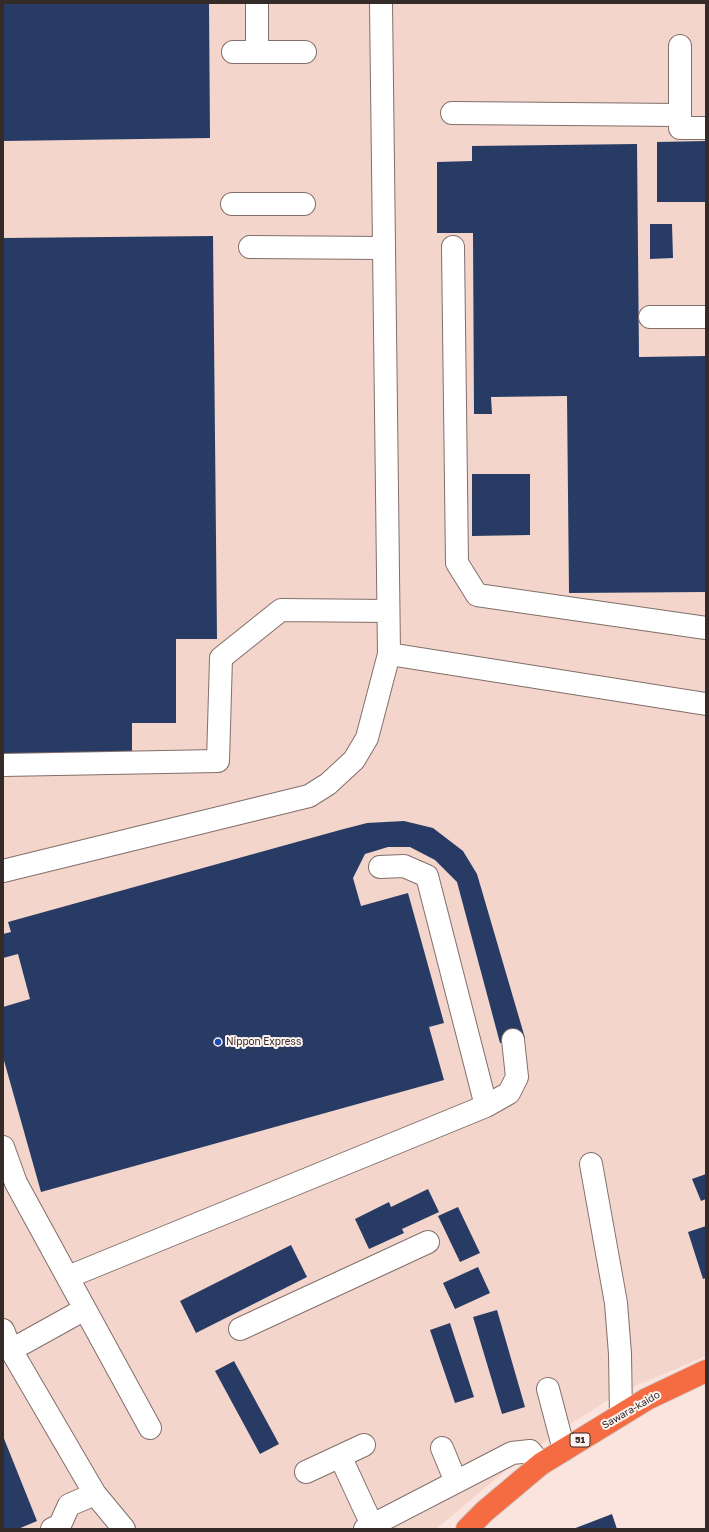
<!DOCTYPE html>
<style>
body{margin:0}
#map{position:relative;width:709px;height:1532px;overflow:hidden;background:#fae4dd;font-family:"Golos Text",sans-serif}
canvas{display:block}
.frame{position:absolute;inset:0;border:4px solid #342b29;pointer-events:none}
</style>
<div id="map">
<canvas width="709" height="1532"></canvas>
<div class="frame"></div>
</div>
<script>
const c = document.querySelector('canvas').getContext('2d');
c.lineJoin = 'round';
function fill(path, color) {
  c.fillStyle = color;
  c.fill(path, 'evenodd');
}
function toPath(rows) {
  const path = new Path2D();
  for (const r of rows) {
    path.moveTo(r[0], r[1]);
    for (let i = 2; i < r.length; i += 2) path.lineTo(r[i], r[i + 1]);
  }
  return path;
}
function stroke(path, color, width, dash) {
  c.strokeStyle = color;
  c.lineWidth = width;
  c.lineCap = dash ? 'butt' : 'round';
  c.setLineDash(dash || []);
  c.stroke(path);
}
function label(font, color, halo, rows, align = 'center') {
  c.font = font + ' "Golos Text",sans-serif';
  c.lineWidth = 4;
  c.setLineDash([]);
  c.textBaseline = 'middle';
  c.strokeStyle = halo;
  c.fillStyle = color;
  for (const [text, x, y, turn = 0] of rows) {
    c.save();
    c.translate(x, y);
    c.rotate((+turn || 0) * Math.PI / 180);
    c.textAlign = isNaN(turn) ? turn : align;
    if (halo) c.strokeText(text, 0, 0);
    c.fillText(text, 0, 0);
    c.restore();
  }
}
const built = toPath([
 [3,3,706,3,706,1356,621,1392,559,1431,511,1466,436,1529,3,1529]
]);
const building = toPath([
 [3,3,209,3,210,138,3,141],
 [706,141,706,202,657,202,657,142],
 [637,144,639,357,706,356,706,592,569,593,567,396,491,397,492,414,474,414,473,233,437,233,437,162,472,161,472,146],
 [650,224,672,224,673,258,650,259],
 [213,236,217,639,176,639,176,723,132,723,132,754,3,755,3,238],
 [472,474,530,474,530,535,472,536],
 [404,821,433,828,463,851,477,874,525,1038,500,1043,457,882,435,860,410,847,388,847,365,854,353,878,361,906,408,893,444,1023,429,1027,444,1080,41,1192,3,1057,3,1007,30,999,18,954,3,958,3,934,11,932,8,922,340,830,367,823],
 [706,1174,706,1199,701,1201,692,1179],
 [428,1189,439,1212,402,1229,404,1233,369,1249,355,1219,389,1202,391,1207],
 [458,1207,480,1253,460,1262,438,1216],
 [706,1226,706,1278,703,1279,688,1232],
 [291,1245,307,1277,196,1333,180,1301],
 [478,1267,490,1293,455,1309,443,1283],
 [497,1310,525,1407,502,1414,473,1317],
 [450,1323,474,1397,455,1403,430,1330],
 [234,1361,279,1444,260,1454,215,1371],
 [3,1436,37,1521,18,1529,3,1529],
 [612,1514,617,1529,573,1529]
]);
const minor = toPath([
 [257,3,257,52],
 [233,52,305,52],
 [452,113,680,115,680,128,706,128],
 [680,115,680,46],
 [232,204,304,204],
 [250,247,384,248],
 [453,247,457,563,477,595,706,628],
 [650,317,706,317],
 [389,654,706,704],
 [3,765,218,761,221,658,281,610,388,611],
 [3,871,309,796,328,784,354,760,367,738,389,654,381,3],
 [486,1106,509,1093,517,1077,513,1040],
 [3,1147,16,1183,150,1428],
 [591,1164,616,1303,620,1354,621,1415],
 [68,1277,486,1106,427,876,404,866,380,867],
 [240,1329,428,1242],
 [3,1330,11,1350,95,1494,124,1529],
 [11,1350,85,1309],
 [548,1389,564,1450],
 [442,1448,456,1482],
 [340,1456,372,1525],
 [306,1472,364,1445],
 [52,1529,60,1525,69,1505,95,1494],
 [365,1529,512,1453,530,1451,541,1464]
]);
const highway = toPath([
 [467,1529,485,1511,541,1464,647,1399,706,1371]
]);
const markers = [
 [218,1042,4,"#194bb7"]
];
const shields = [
 [580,1440,20]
];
const shieldNames = [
 ["51",580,1440]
];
const poiNames = [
 ["Nippon Express",226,1042]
];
const streetNames = [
 ["Sawara-kaido",631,1410,-30]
];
fill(built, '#f3d5cc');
fill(building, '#273b64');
stroke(minor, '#826f69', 24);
stroke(highway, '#cecccc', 24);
stroke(minor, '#fff', 22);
stroke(highway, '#f56c42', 22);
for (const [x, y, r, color] of markers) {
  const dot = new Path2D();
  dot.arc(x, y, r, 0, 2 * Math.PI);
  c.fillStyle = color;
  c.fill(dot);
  stroke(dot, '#fdf4f2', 1.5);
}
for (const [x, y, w] of shields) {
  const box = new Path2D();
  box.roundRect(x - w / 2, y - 7, w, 14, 3);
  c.fillStyle = '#fdf4f2';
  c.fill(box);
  stroke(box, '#342b29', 1);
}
label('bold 9px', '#342b29', null, shieldNames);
label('10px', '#342b29', '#fdf4f2', poiNames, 'left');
label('10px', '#342b29', '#fdf4f2', streetNames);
</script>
